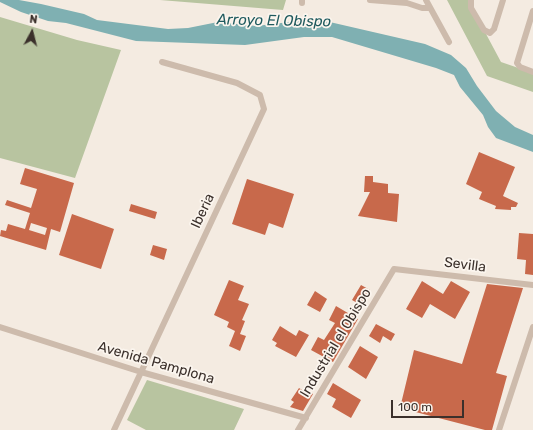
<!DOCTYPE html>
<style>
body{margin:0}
#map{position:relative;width:533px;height:430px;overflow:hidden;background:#f4ebe1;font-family:Rubik,sans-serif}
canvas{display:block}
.north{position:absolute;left:12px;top:12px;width:40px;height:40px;-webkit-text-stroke:3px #fbf5ee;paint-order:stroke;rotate:7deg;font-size:11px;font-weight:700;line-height:16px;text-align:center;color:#3b302b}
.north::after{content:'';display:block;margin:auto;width:14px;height:18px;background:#3b302b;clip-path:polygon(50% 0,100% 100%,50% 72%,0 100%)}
.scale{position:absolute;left:391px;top:400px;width:73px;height:18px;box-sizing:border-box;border:2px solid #3b302b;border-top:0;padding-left:5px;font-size:12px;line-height:14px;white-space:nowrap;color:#3b302b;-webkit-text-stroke:3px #fbf5ee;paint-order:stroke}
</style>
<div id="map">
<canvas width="533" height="430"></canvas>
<div class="north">N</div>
<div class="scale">100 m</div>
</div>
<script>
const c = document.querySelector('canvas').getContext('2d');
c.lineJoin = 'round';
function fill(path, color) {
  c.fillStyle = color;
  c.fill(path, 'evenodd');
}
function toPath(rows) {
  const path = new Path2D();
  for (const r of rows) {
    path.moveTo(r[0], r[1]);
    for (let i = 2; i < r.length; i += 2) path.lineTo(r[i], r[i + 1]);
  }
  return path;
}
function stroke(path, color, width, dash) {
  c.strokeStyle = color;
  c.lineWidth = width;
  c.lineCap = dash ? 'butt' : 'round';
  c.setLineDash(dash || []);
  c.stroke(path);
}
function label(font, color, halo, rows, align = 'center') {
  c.font = font + ' Rubik,sans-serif';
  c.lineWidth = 3.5;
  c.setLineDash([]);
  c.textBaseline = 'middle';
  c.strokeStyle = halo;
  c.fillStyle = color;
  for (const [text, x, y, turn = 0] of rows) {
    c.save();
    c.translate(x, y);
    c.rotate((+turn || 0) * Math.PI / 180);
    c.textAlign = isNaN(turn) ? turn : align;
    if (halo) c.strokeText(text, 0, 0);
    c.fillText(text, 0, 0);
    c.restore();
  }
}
const green = toPath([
 [160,0,286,0,283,10],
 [447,0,472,0,470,4,501,62,533,73,533,92,487,76],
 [0,17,77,40,121,50,75,178,0,158],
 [147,380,244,409,234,430,146,430,127,420]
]);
const water = toPath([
 [0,0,19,0,41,4,84,14,97,20,168,29,188,28,218,22,256,26,298,21,321,20,425,44,451,55,466,68,477,86,496,111,515,127,533,135,533,152,496,138,488,127,483,115,460,87,454,75,436,68,332,37,304,37,245,45,136,41,66,23,48,21,21,12,0,2]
]);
const building = toPath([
 [479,152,515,167,503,196,518,203,516,207,511,207,511,210,495,209,496,206,479,199,482,192,466,184],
 [25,168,74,183,60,232,51,229,46,250,0,236,1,230,6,231,8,224,25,229,30,213,5,205,7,200,31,208,37,189,20,184],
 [31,223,47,228,45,235,29,230],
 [365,176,373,176,373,182,388,184,388,193,399,194,397,222,358,216,370,192,364,192],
 [247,179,294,194,283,228,269,223,265,235,232,224],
 [131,204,157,212,155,219,129,211],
 [72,214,114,229,101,269,59,255],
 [519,233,533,234,533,275,525,274,526,260,517,259],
 [153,245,167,249,164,260,150,255],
 [229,280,244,286,238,300,249,304,242,320,245,321,240,334,246,336,240,351,229,346,235,331,227,327,229,322,214,315],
 [422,281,443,294,451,281,470,292,455,319,430,304,422,318,406,309],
 [487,284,523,288,496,373,507,376,492,430,485,430,400,408,414,350,462,364],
 [361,285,370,290,361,305,352,300],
 [315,291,327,299,320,312,307,305],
 [336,306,358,319,333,362,311,350,318,337,324,340,335,323,329,320],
 [376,324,395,334,391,341,383,336,380,343,369,336],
 [280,326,296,336,299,330,309,335,296,357,275,346,277,343,272,340],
 [360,346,378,357,366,379,348,367],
 [333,383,361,400,351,418,332,407,336,399,327,394],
 [299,388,307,393,308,391,313,394,303,411,290,407,294,402,291,400]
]);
const street = toPath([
 [370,0,407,3,422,8,430,8],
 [426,0,449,42],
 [471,0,471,8,484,30,490,33,494,29,503,0],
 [302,3,302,0],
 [533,11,517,63,520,67,533,72],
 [0,327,141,372,306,418],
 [114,430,264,109,260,95,237,83,162,62],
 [298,430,394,269,533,285],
 [499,430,533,327]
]);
const streetNames = [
 ["Iberia",203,211,-65],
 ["Sevilla",465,265,7],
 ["Industrial el Obispo",336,343,-59],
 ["Avenida Pamplona",156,363,16]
];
const waterNames = [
 ["Arroyo El Obispo",274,21,1]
];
fill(green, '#b8c4a0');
fill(water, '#7fb0b2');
fill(building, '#c8694b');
stroke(street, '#cdbbac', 6);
label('14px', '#3b302b', '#fbf5ee', streetNames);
label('italic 15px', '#1f5a5e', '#fbf5ee', waterNames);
</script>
